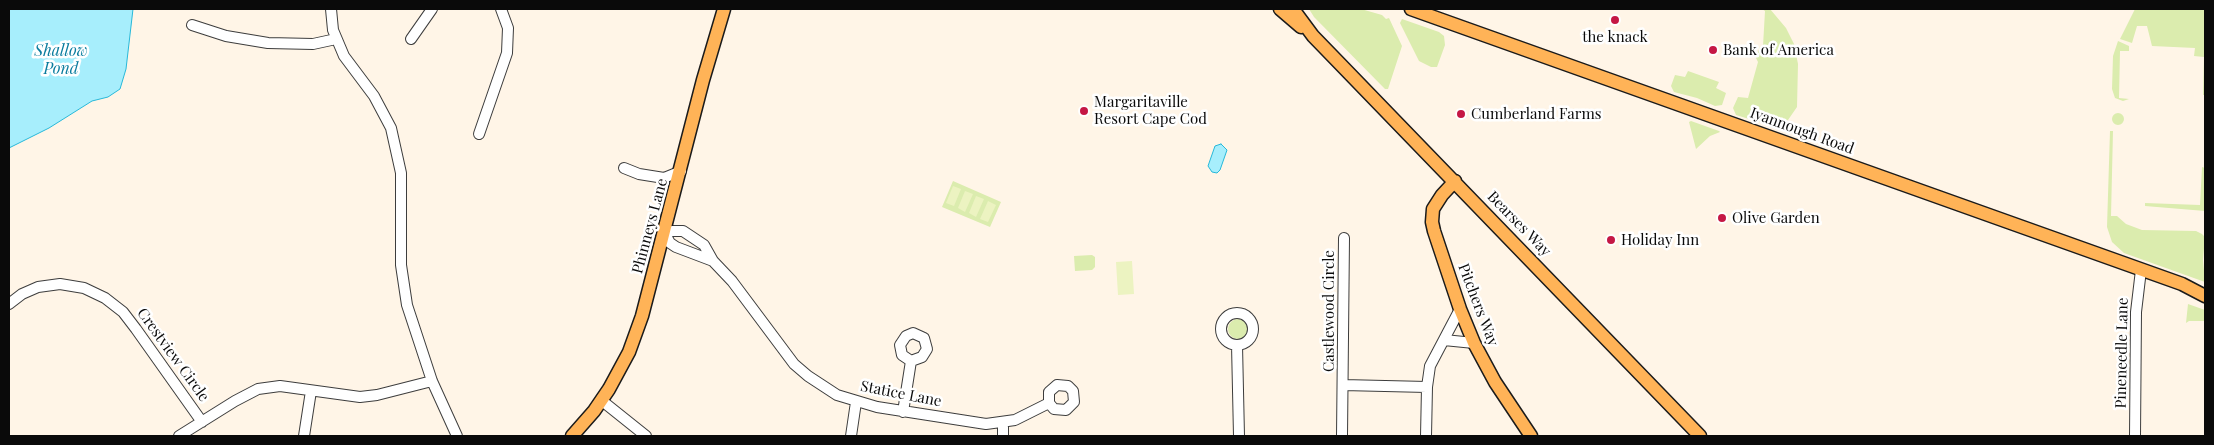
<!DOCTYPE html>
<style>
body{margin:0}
#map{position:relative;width:2214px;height:445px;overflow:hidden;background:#fff5e7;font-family:"Playfair Display",serif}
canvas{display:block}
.frame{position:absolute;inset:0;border:10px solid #0a0a0a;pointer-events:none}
</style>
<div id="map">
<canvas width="2214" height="445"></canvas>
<div class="frame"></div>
</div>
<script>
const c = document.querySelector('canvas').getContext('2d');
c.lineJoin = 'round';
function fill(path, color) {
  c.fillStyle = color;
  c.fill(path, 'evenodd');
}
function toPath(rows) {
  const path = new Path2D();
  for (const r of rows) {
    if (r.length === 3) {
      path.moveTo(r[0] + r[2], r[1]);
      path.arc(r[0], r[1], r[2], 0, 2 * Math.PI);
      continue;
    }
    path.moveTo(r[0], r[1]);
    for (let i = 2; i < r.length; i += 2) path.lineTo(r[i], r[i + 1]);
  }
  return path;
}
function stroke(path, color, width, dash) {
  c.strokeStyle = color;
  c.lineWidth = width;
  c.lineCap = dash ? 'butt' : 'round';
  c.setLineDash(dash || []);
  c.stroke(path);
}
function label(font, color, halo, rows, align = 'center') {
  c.font = font + ' "Playfair Display",serif';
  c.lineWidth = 5;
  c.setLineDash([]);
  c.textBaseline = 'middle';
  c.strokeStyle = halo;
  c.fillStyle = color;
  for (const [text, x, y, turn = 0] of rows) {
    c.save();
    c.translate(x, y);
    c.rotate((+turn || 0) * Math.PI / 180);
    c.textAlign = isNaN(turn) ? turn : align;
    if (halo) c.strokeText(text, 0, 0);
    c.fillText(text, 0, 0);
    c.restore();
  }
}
const green = toPath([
 [1309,9,1361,9,1382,15,1386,19,1389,18,1402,46,1388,89,1385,89,1314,17],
 [1762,9,1770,9,1786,28,1794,44,1798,64,1797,107,1788,120,1772,126,1736,115,1733,108,1738,97,1748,98,1758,62,1756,58,1760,47,1763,46,1765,11],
 [2135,9,2205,9,2205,95,2203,95,2204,57,2194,56,2195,48,2152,46,2147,26,2137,26,2132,43,2120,39],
 [1402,19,1439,32,1444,36,1445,45,1437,67,1431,67,1419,61,1400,23],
 [2118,41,2129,46,2129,51,2120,51,2119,98,2129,99,2123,101,2115,98,2112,89,2113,56],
 [1688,71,1719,82,1716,88,1726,93,1722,105,1715,106,1697,98,1674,92,1671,86,1675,75,1685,77],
 [2118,119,6],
 [1691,121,1719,131,1720,132,1710,136,1696,149,1689,122],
 [2110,131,2113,131,2111,216,2117,216,2126,224,2142,230,2196,231,2202,234,2205,237,2203,260,2205,282,2124,253,2112,242,2107,227],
 [2202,167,2205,168,2205,211,2145,206,2145,203,2200,205],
 [953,181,1001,202,990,227,942,207],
 [1092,255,1095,257,1095,267,1092,270,1075,271,1074,256],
 [2188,304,2205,310,2205,321,2189,321,2186,323],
 [1238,329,10]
]);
const pitch = toPath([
 [953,186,961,189,954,206,946,203],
 [965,191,973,194,965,212,958,208],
 [976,196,984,199,976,217,969,213],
 [988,201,996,205,988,222,980,219],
 [1132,261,1134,294,1118,295,1116,262]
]);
const water = toPath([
 [9,9,133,9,126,69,120,89,108,97,92,101,49,128,9,148,9,9],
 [1221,144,1227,150,1220,170,1217,173,1212,172,1208,166,1215,146,1221,144]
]);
const minor = toPath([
 [331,9,333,30,344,56,374,96,391,128,401,173,401,265,407,305,432,381,457,436],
 [192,25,226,36,268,43,313,44,336,39],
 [411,39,432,9],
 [479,134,507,53,508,28,501,9],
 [624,168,639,174,664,178,681,171],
 [713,261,676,247,670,243,665,234,672,231,683,231,704,245,713,261,732,281,794,364,808,376,837,395,877,407,986,424,1015,420,1049,403,1054,409,1066,410,1074,402,1073,391,1068,386,1057,385,1049,392,1049,403],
 [9,304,22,294,38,287,60,284,84,288,105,298,123,312,136,329,202,422],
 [1237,329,16],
 [1444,340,1474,343],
 [1237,345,1239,436],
 [1343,385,1427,387],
 [601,400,646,436],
 [903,412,911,361,922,357,927,349,924,338,913,333,906,336,900,345,902,355,911,361],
 [1003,423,1003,436],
 [179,436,235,401,258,389,280,386,360,397,377,395,432,381],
 [304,436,311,391],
 [851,436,856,402],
 [1342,436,1344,238],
 [1426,436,1427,387,1430,366,1460,309],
 [2135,436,2136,312,2141,270]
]);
const major = toPath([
 [1280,9,1301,27],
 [1293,9,1313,36,1345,69,1700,436],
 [1411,9,2182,284,2205,296],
 [1455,181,1442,195,1433,209,1432,222,1434,231,1460,309,1474,343,1495,382,1531,436],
 [572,436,594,411,609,389,629,352,642,316,703,80,724,9]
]);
const markers = [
 [1615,20,5,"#c51744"],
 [1713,50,5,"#c51744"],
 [1084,111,5,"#c51744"],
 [1461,114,5,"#c51744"],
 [1722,218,5,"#c51744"],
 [1611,240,5,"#c51744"]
];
const poiNames = [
 ["the knack",1615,37,"center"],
 ["Bank of America",1723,50],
 ["Margaritaville",1094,102],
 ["Resort Cape Cod",1094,119],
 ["Cumberland Farms",1471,114],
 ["Olive Garden",1732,218],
 ["Holiday Inn",1621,240]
];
const streetNames = [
 ["Iyannough Road",1802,131,20],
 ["Bearses Way",1519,224,46],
 ["Phinneys Lane",650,226,-75],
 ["Pitchers Way",1478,305,69],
 ["Castlewood Circle",1329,311,-90],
 ["Pineneedle Lane",2122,353,-89],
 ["Crestview Circle",173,355,54],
 ["Statice Lane",901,394,11]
];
const waterNames = [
 ["Shallow",61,51],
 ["Pond",61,69]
];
fill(green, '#dbecae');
fill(pitch, '#ecf3c1');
fill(water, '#a7eefc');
stroke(water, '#27b8d9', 1);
stroke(minor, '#3d3d3d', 12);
stroke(major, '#1b1b1b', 15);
stroke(minor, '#fff', 10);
stroke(major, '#ffb357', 12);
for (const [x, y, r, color] of markers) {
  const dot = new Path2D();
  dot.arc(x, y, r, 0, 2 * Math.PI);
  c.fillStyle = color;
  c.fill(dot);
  stroke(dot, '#fff', 2);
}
label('15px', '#0a0a0a', '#fff', poiNames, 'left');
label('15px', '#0a0a0a', '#fff', streetNames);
label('italic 16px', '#0a7c9e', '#fff', waterNames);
</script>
